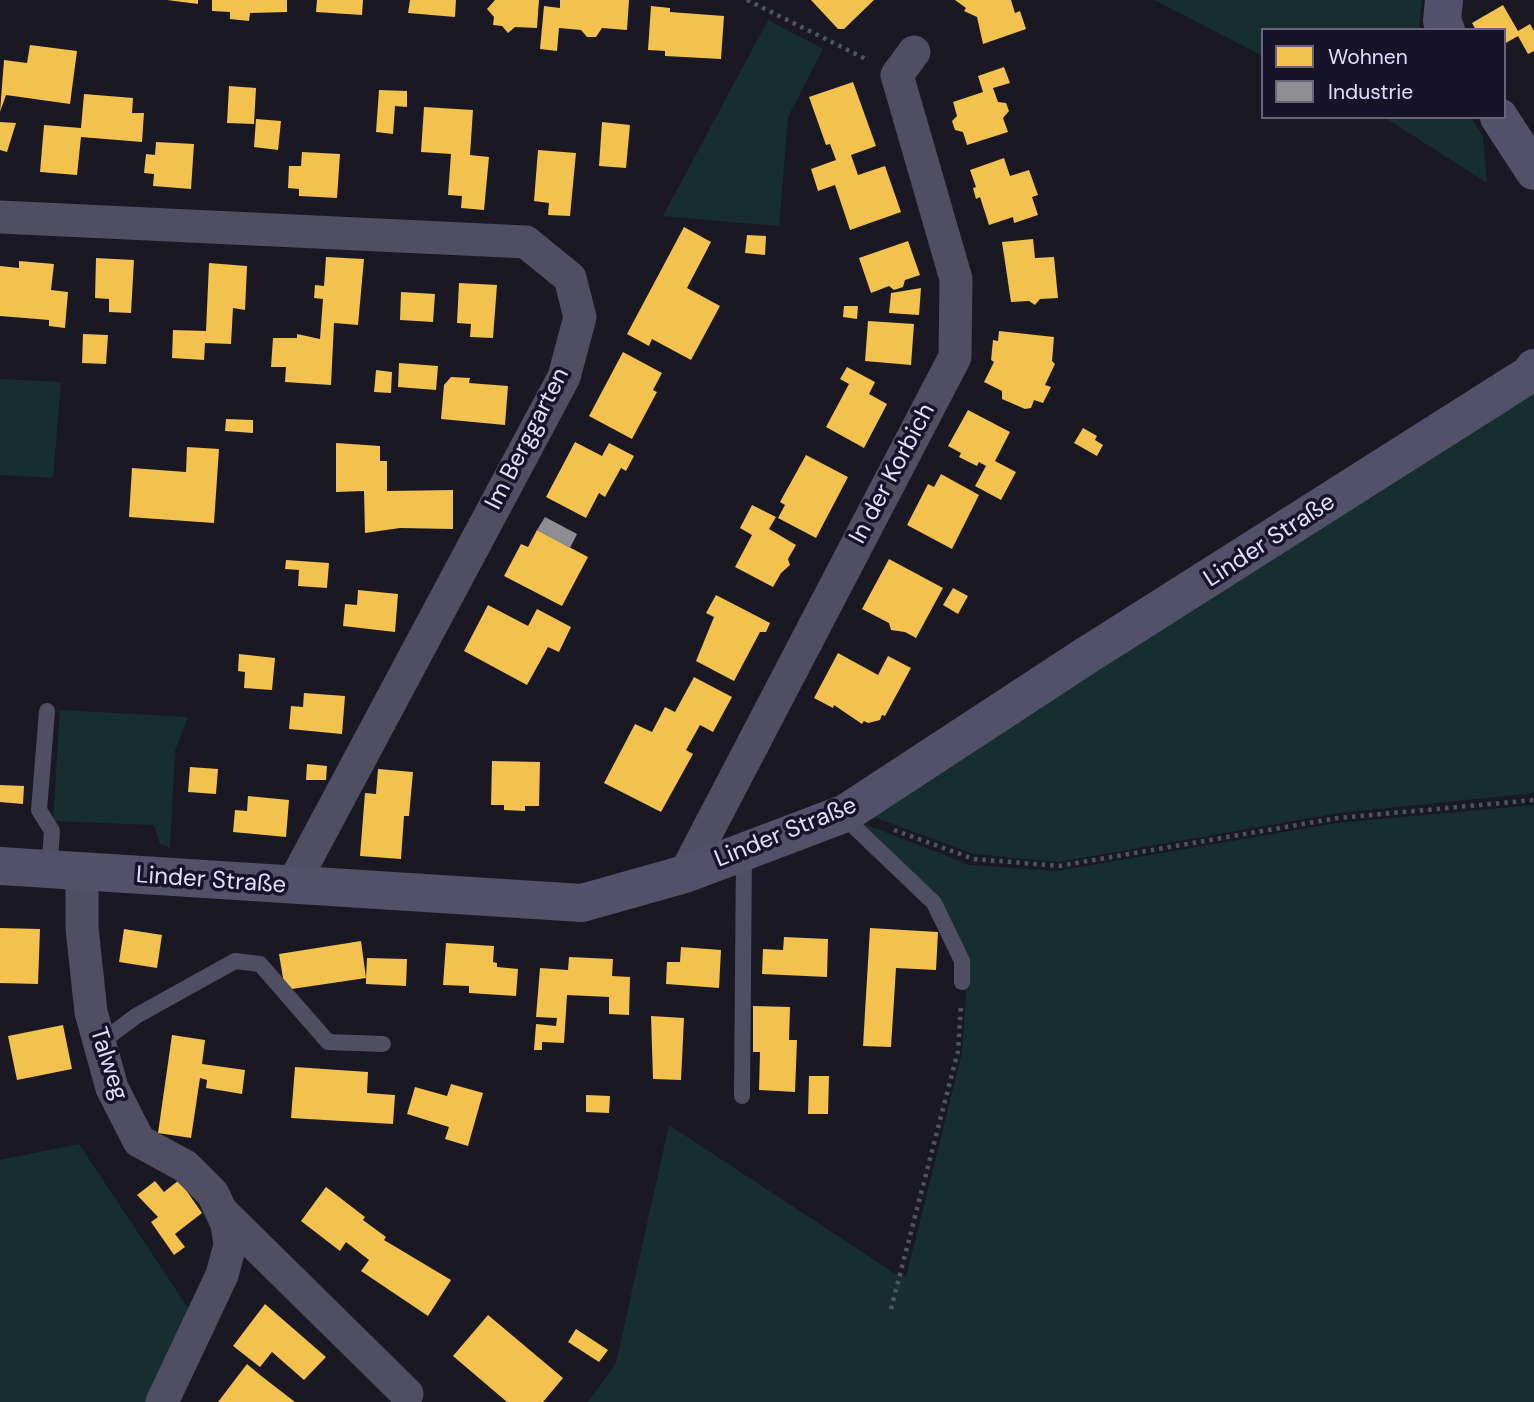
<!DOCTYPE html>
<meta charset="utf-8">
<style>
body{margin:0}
#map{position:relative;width:1534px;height:1402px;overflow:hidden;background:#1a1823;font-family:"DM Sans",sans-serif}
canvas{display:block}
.legend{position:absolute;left:1261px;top:28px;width:245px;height:91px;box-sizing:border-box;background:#171328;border:2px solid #68647d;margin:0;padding:9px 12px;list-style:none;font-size:21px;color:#e2ddfc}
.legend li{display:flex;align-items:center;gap:14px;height:35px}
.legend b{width:35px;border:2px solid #68647d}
</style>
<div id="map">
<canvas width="1534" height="1402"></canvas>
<ul class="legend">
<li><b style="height:19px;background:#f2c14e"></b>Wohnen</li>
<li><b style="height:19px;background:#8d8d92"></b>Industrie</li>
</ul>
</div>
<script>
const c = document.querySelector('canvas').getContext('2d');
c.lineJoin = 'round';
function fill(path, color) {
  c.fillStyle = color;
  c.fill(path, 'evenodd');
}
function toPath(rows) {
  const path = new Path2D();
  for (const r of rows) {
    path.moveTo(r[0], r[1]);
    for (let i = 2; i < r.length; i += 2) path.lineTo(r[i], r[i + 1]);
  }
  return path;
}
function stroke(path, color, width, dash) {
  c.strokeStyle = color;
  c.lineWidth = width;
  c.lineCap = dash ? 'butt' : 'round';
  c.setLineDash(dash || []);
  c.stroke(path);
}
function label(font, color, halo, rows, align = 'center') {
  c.font = font + ' "DM Sans",sans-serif';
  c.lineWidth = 7;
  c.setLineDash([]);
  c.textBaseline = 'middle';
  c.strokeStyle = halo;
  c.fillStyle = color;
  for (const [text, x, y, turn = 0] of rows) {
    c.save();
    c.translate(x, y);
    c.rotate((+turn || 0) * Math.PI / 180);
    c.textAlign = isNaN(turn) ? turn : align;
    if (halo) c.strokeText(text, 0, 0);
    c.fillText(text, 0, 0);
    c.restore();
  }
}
const green = toPath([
 [1154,0,1422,0,1419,30,1263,30,1263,56],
 [768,20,823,49,788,117,779,226,663,216],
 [1384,117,1471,117,1483,137,1487,183],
 [0,379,61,382,53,478,0,475],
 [1534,380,1534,793,1339,813,1058,862,974,854,860,812],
 [60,710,188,717,175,751,170,848,160,844,154,825,53,821],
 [1534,805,1534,1402,588,1402,616,1363,669,1125,894,1273,906,1277,962,1053,968,963,938,902,859,822,970,865,1057,871,1337,823],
 [79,1144,196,1320,157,1402,0,1402,0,1160]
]);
const homes = toPath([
 [167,0,198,0,198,4],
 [212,0,287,0,287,12,250,13,249,21,230,19,230,12,212,11],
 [317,0,363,0,362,15,316,12],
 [410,0,456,0,455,17,408,13],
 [495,0,539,0,537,28,515,27,508,33,502,26,493,25,494,17,487,9],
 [560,0,629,0,627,30,602,28,596,37,587,37,581,30,559,28,557,51,540,49,544,6,560,8],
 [811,0,874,0,844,29,838,29],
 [955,0,1011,0,1015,13,1020,11,1026,29,983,44,977,17,964,11,966,8],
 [1503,5,1518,31,1530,24,1534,31,1534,51,1528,54,1518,36,1504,44,1504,30,1476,30,1472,23],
 [651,6,670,8,670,12,724,16,721,59,665,56,665,51,648,50],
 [30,45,77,51,70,104,6,95,0,112,4,60,27,63],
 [1004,67,1010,83,993,88,998,102,1006,103,1009,111,1003,118,1008,132,967,145,963,132,955,130,952,121,957,116,953,102,983,92,978,76],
 [853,82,876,146,851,155,858,175,885,166,901,212,850,230,835,185,818,191,811,169,836,160,830,144,826,145,809,97],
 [229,86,256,88,254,124,227,123],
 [379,90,407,91,407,107,395,106,393,134,376,132],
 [84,94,133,98,132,113,144,113,142,142,81,137,77,175,40,172,44,125,81,128],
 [424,107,473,110,470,155,489,157,484,210,461,208,462,196,448,195,451,154,421,152],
 [256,119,281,121,278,150,254,147],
 [0,122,16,123,7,152,0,150],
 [602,122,630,125,626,168,599,166],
 [156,142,194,144,191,189,153,186,154,174,144,173,146,154,155,155],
 [538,150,576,153,570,216,548,215,549,203,534,201],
 [302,152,340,154,337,198,299,196,299,189,288,188,289,166,301,166],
 [1004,158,1010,176,1029,170,1038,195,1032,197,1038,215,1014,223,1013,217,989,225,980,197,976,199,973,188,976,187,970,170],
 [684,227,711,242,687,288,720,306,691,360,652,339,649,346,627,334],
 [747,235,766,236,765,255,745,253],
 [1033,239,1035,258,1054,257,1058,298,1040,299,1035,305,1029,301,1011,302,1002,242],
 [908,241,920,275,905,280,903,287,894,290,889,286,871,293,859,258],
 [326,257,364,259,358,325,334,323,331,385,285,382,286,367,271,367,273,338,297,338,297,334,320,339,323,299,314,298,315,285,324,286],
 [96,258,134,260,131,313,109,312,109,299,95,298],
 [19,261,54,264,51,290,68,292,65,328,49,326,49,320,0,316,0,266,19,268],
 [209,263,247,266,245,310,233,308,231,344,205,343,204,360,172,358,173,330,206,331],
 [459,283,497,285,493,338,470,337,471,324,457,323],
 [921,288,919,315,889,313,891,293],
 [401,292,435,294,433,322,400,320],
 [844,306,858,306,857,319,843,317],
 [868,321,914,324,911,365,865,361],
 [999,331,1054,337,1052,361,1055,364,1045,385,1051,387,1043,403,1034,400,1031,408,1025,409,1002,399,1002,391,984,382,994,362,991,360,993,340,998,341],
 [83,334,108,335,106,364,82,363],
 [623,352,662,373,653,390,657,392,632,439,589,416],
 [399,363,438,366,436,390,398,387],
 [847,367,875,382,869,394,887,404,864,448,826,427,849,384,840,379],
 [376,370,392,372,391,393,374,392],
 [451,377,470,378,469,383,508,386,505,425,441,419,444,385],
 [968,410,1010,432,995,461,1016,472,1001,500,975,486,986,466,979,462,977,466,959,457,961,453,948,446],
 [226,419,253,420,253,433,225,431],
 [1083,428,1097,436,1095,440,1103,445,1097,456,1074,443],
 [575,442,602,456,609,443,634,456,626,471,621,468,605,497,599,493,586,518,546,497],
 [336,443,380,446,380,461,387,461,387,491,453,490,453,529,400,528,365,533,364,491,336,492],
 [187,447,219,449,214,523,129,517,132,468,186,472],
 [806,455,848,477,816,538,778,518,785,505,780,502],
 [941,474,979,495,952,549,907,525,928,484,934,487],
 [752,505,776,517,769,529,796,545,788,559,790,565,781,573,773,587,735,567,752,535,740,528],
 [537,530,588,557,562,606,504,576,521,544,528,547],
 [889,559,943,588,916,638,905,632,891,630,889,623,862,609],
 [286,560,329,563,327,588,298,586,299,570,285,569],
 [953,588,968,596,958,614,943,605],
 [358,590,398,594,395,632,343,626,345,604,357,605],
 [716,595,770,623,766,632,760,632,734,681,696,661,714,617,706,613],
 [488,605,528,626,537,609,571,627,559,652,548,647,527,685,464,651],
 [838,653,878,675,888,656,911,668,885,716,882,715,880,720,868,723,864,721,862,724,834,705,833,708,814,698],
 [239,654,275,658,272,690,244,688,245,672,238,671],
 [694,677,732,697,713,732,700,725,686,750,693,754,661,812,604,783,635,724,652,732,665,707,675,712],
 [304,693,345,696,342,734,289,729,291,706,303,707],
 [492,761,540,762,539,806,525,806,525,811,504,810,504,805,491,805],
 [307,764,327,766,326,780,306,780],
 [190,767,218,769,216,794,188,792],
 [378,769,413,772,409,816,404,816,401,859,360,856,365,793,376,794],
 [0,785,24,786,23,804,0,802],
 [248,796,289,800,286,837,233,832,235,810,247,811],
 [0,928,40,929,38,984,0,983],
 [870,928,938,932,936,970,896,968,891,1047,863,1046],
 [124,929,162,935,157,968,119,962],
 [784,937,828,939,827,977,762,974,763,949,783,950],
 [361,941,366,978,367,958,407,959,406,986,366,984,366,978,285,990,279,954],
 [446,943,494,946,493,962,497,963,497,967,518,969,516,996,469,993,469,986,443,985],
 [681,947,721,950,719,988,666,984,667,962,680,962],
 [569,957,613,959,612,976,630,977,629,1015,609,1014,609,997,567,995,564,1043,542,1042,542,1050,534,1050,536,1024,556,1026,557,1018,536,1017,540,968,568,970],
 [753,1006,790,1007,789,1040,797,1040,795,1092,759,1090,760,1052,753,1052],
 [651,1016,684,1018,681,1080,653,1079],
 [63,1025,72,1069,17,1080,8,1036],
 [172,1035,205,1040,202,1064,245,1070,242,1094,206,1088,207,1080,200,1078,191,1138,158,1133],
 [295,1067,368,1072,367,1093,395,1095,393,1124,291,1118],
 [809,1076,829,1076,828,1114,808,1114],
 [451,1084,483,1093,468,1146,445,1139,449,1127,407,1114,415,1087,447,1096],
 [586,1095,610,1096,609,1113,586,1112],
 [179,1180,202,1213,175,1234,185,1247,174,1255,151,1222,158,1217,137,1195,155,1181,164,1192],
 [326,1187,365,1217,363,1220,386,1237,384,1240,451,1280,428,1316,361,1271,369,1260,346,1242,340,1251,301,1221],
 [265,1304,326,1357,304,1380,272,1352,260,1367,233,1346],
 [488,1315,563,1378,543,1402,507,1402,453,1356],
 [576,1329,608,1350,599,1362,568,1342],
 [247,1364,260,1375,295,1402,218,1402]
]);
const industry = toPath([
 [545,517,577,534,570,548,537,530]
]);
const path = toPath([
 [747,0,868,60],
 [894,830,974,859,1059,866,1338,818,1534,800],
 [891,1309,958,1051,961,1004]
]);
const lane = toPath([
 [47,711,39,810,52,831,49,871],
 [843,816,934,903,962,961,962,982],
 [100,1043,136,1016,235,961,260,964,328,1042,383,1044],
 [742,1096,744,852]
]);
const street = toPath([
 [0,217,526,242,570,278,580,317,564,377,292,886],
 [82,873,82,928,91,1012,112,1088,139,1141,185,1166,213,1194,227,1224,230,1245,222,1275,162,1402],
 [685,874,955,357,956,279,897,75,914,52],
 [222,1212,407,1394]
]);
const secondary = toPath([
 [1444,0,1442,21,1446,30],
 [1499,117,1534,171],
 [0,866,582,903,685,874,846,813,1081,659,1530,374,1534,368]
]);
const streetNames = [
 ["Im Berggarten",528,439,-63],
 ["In der Korbich",893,474,-62],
 ["Linder Straße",1270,541,-33],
 ["Linder Straße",786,833,-22],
 ["Linder Straße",211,881,4],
 ["Talweg",108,1064,72]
];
fill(green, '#172e30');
fill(homes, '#f2c14e');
fill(industry, '#8d8d92');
stroke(path, '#4a5562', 4.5, [3.5, 5]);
stroke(lane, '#504e63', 16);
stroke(street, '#504e63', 33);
stroke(secondary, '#535169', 38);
label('24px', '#e2ddfc', '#171328', streetNames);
</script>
